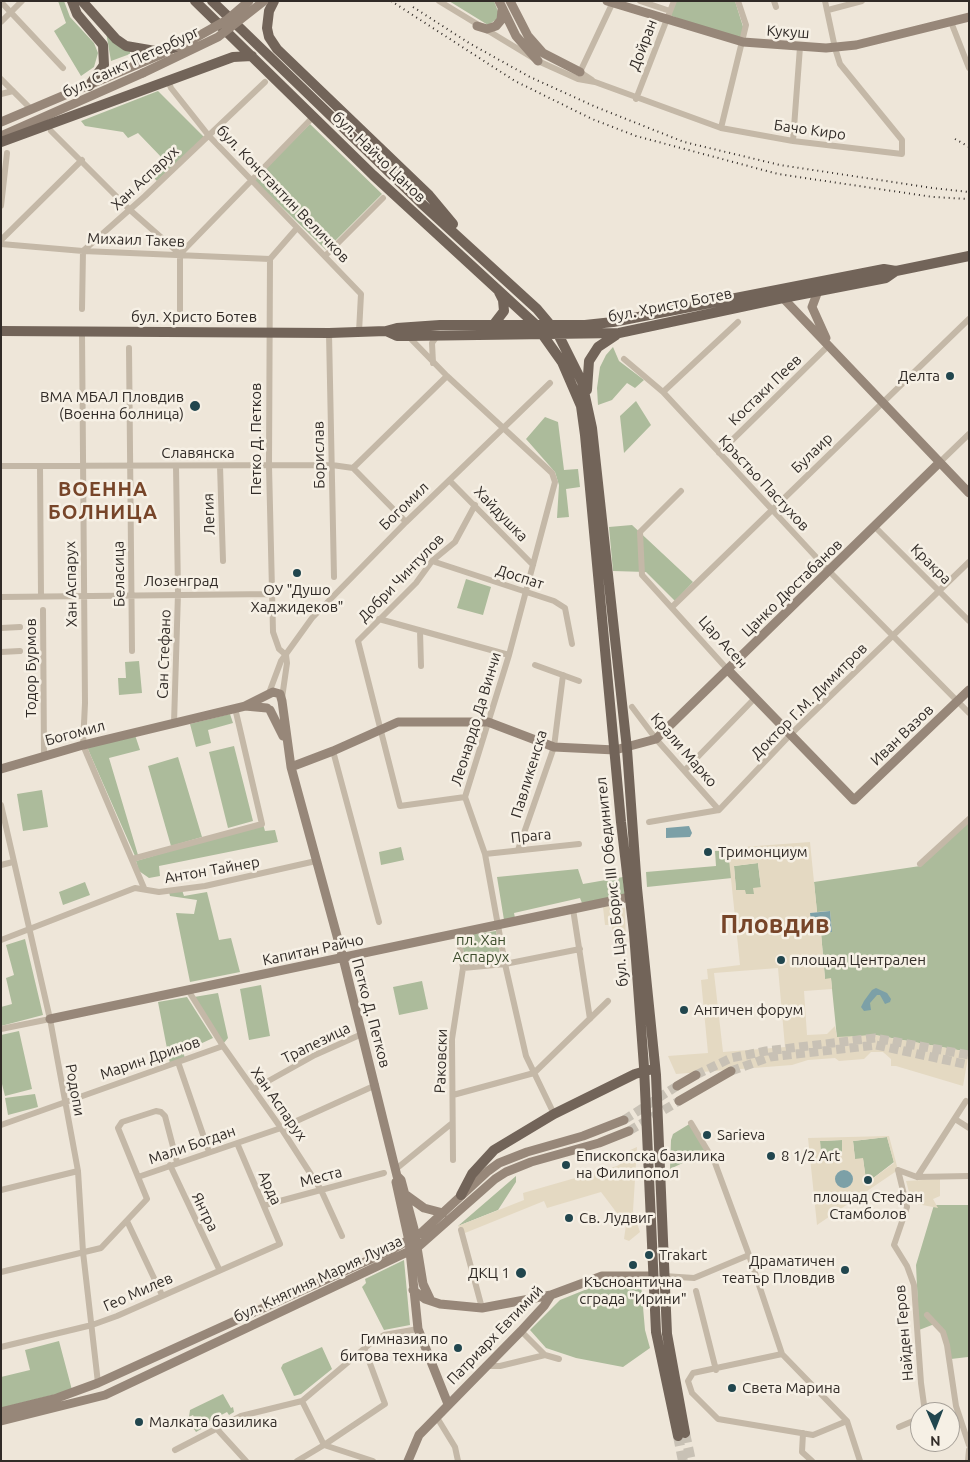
<!DOCTYPE html>
<meta charset="utf-8">
<style>
body{margin:0}
#map{position:relative;width:970px;height:1462px;overflow:hidden;background:#eee6d9;font-family:Ubuntu,sans-serif}
canvas{display:block}
.frame{position:absolute;inset:0;border:2px solid #312b27;pointer-events:none}
.north{position:absolute;left:910px;top:1402px;width:50px;height:50px;box-sizing:border-box;background:#f6f0e5;border:1px solid #a7a199;border-radius:50%;rotate:179deg;font-size:14px;font-weight:700;line-height:20px;text-align:center;color:#312b27}
.north::after{content:'';display:block;margin:auto;width:18px;height:22px;background:#21464e;clip-path:polygon(50% 0,100% 100%,50% 72%,0 100%)}
</style>
<div id="map">
<canvas width="970" height="1462"></canvas>
<div class="frame"></div>
<div class="north">N</div>
</div>
<script>
const c = document.querySelector('canvas').getContext('2d');
c.lineJoin = 'round';
function fill(path, color) {
  c.fillStyle = color;
  c.fill(path, 'evenodd');
}
function toPath(rows) {
  const path = new Path2D();
  for (const r of rows) {
    if (r.length === 3) {
      path.moveTo(r[0] + r[2], r[1]);
      path.arc(r[0], r[1], r[2], 0, 2 * Math.PI);
      continue;
    }
    path.moveTo(r[0], r[1]);
    for (let i = 2; i < r.length; i += 2) path.lineTo(r[i], r[i + 1]);
  }
  return path;
}
function stroke(path, color, width, dash) {
  c.strokeStyle = color;
  c.lineWidth = width;
  c.lineCap = dash ? 'butt' : 'round';
  c.setLineDash(dash || []);
  c.stroke(path);
}
function label(font, color, halo, rows, align = 'center') {
  c.font = font + ' Ubuntu,sans-serif';
  c.lineWidth = 5;
  c.setLineDash([]);
  c.textBaseline = 'middle';
  c.strokeStyle = halo;
  c.fillStyle = color;
  for (const [text, x, y, turn = 0] of rows) {
    c.save();
    c.translate(x, y);
    c.rotate((+turn || 0) * Math.PI / 180);
    c.textAlign = isNaN(turn) ? turn : align;
    if (halo) c.strokeText(text, 0, 0);
    c.fillText(text, 0, 0);
    c.restore();
  }
}
const green = toPath([
 [58,1,64,1,70,17,94,43,98,53,94,67,81,76,54,31,66,23],
 [449,1,494,1,499,14,497,19,488,25],
 [676,1,735,1,745,33,741,39,728,39,670,15],
 [106,32,130,50,130,54,111,61],
 [158,91,204,137,157,181,151,175,165,161,138,133,128,138,123,132,85,126,81,121],
 [310,124,382,194,326,250,254,180],
 [613,347,619,361,644,380,635,388,627,383,612,400,598,405,597,388,600,367,606,355],
 [636,401,651,425,624,453,620,416],
 [545,417,558,422,564,470,578,469,580,487,566,489,569,517,557,518,559,485,555,472,526,439],
 [632,525,693,582,675,601,646,572,613,571,609,527],
 [466,579,491,587,483,615,457,608],
 [139,661,142,693,119,695,118,678,126,678,125,662],
 [230,714,233,723,208,730,211,743,196,747,190,724],
 [135,735,140,750,109,758,138,855,135,856,87,747],
 [234,746,253,821,228,828,209,752],
 [178,757,202,837,171,846,148,766],
 [42,790,48,827,23,831,17,794],
 [969,821,969,1052,875,1035,837,1038,831,979,825,979,821,933,832,932,830,911,817,912,814,882,920,866],
 [263,824,265,831,275,830,278,842,159,866,160,876,149,878,139,871,136,861],
 [401,847,404,860,381,865,379,852],
 [728,850,732,878,647,887,646,872,716,866,715,851],
 [758,863,761,888,754,894,745,894,736,890,734,866],
 [578,869,583,884,623,877,625,895,582,903,580,898,514,913,515,918,504,920,497,877],
 [85,882,90,895,63,905,59,892],
 [182,890,184,896,207,892,219,940,231,938,240,972,190,982,176,913,194,914,197,900,170,896,169,892],
 [496,931,501,961,466,967,461,936],
 [25,939,43,1015,1,1026,1,1007,12,1004,6,978,14,975,6,945],
 [422,981,428,1009,399,1015,393,987],
 [261,985,270,1036,249,1040,240,989],
 [218,993,228,1038,223,1044,194,997],
 [187,997,213,1038,183,1052,185,1058,170,1064,158,1002],
 [19,1031,32,1089,5,1096,1,1080,1,1035],
 [35,1094,38,1107,8,1115,5,1098],
 [691,1123,708,1151,670,1169,671,1140,673,1134],
 [887,1137,894,1162,872,1179,866,1180,863,1159,855,1159,853,1141],
 [842,1140,843,1154,821,1156,820,1141],
 [516,1176,516,1182,498,1210,458,1226],
 [934,1205,969,1205,969,1359,968,1357,951,1359,938,1325,932,1325,919,1330,916,1265],
 [404,1260,410,1325,384,1330,362,1287,366,1283,365,1279],
 [602,1283,641,1284,645,1330,650,1348,623,1367,576,1358,546,1348,530,1330,560,1300],
 [59,1341,72,1390,1,1408,1,1377,30,1370,25,1350],
 [322,1347,332,1369,301,1394,294,1396,281,1368,283,1364],
 [223,1394,231,1408,233,1407,234,1412,229,1415,227,1412,202,1425,203,1428,196,1432,192,1426,197,1424,193,1415,189,1417,190,1410]
]);
const plaza = toPath([
 [810,842,817,912,810,913,812,933,821,933,825,979,831,978,832,989,804,991,807,1035,827,1034,835,1026,837,1037,875,1035,969,1052,963,1086,896,1066,891,1066,891,1059,883,1052,871,1052,864,1059,839,1061,835,1058,808,1060,792,1065,676,1074,668,1056,708,1053,701,980,708,979,707,969,740,965,728,850,743,847],
 [758,863,761,887,753,888,754,894,746,894,745,890,736,890,734,866],
 [778,968,785,1047,723,1052,714,973],
 [616,904,625,908,626,948,614,951,612,925,605,925,603,907],
 [889,1136,898,1170,817,1225,808,1138],
 [887,1137,894,1163,872,1179,866,1180,863,1158,855,1159,853,1141],
 [842,1140,842,1154,821,1156,820,1141],
 [844,1170,849,1172,853,1176,851,1184,847,1188,836,1178,838,1172],
 [637,1147,633,1211,640,1232,629,1241,624,1239,626,1225,601,1192,547,1208,544,1201,465,1233,458,1226,524,1200,523,1193,617,1166,629,1158,628,1151],
 [940,1179,940,1196,933,1199,938,1208,912,1203,906,1181]
]);
const water = toPath([
 [689,826,692,833,690,837,666,838,666,828],
 [830,911,832,932,812,933,810,913],
 [876,988,887,993,891,999,890,1002,885,1004,880,995,877,995,870,1003,871,1010,864,1011,861,1007,864,1001,872,990],
 [844,1179,9]
]);
const secondaryTunnel = toPath([
 [731,1071,770,1057,876,1045,969,1065],
 [696,1075,731,1058,766,1051,875,1038,969,1055],
 [624,1120,677,1086],
 [629,1131,679,1101]
]);
const primaryTunnel = toPath([
 [685,1433,691,1461],
 [678,1436,683,1461]
]);
const street = toPath([
 [439,1,538,61,578,79,595,82,721,128,793,141,902,154,902,140,840,64,835,48,825,1],
 [640,1,670,11],
 [774,1,776,7],
 [1,2,63,68],
 [828,10,862,1],
 [1,22,22,1],
 [951,22,969,68],
 [1,79,32,110],
 [168,80,171,88,209,136,361,294,359,332],
 [592,80,580,72,612,4],
 [1,94,13,91],
 [636,99,674,1],
 [721,128,746,25,738,1],
 [51,131,130,210,180,254],
 [793,141,800,47],
 [1,206,7,153],
 [1,240,82,160],
 [1,244,83,251,270,259],
 [325,256,383,198],
 [82,309,83,251,145,196,265,82],
 [180,314,180,254,314,116],
 [82,333,85,703,83,745,144,888],
 [329,333,334,577],
 [408,336,447,376,552,473,555,482,509,655,465,797,485,854,505,964,526,1056,554,1114],
 [129,348,132,651],
 [624,359,663,392,829,571,969,713],
 [433,363,432,343,437,336],
 [663,392,738,322],
 [719,453,829,345],
 [939,463,969,434],
 [1,466,332,465,353,468],
 [40,466,41,596],
 [220,466,223,561],
 [353,468,447,376],
 [353,468,406,522],
 [450,481,533,565],
 [681,491,640,532,642,575,728,670],
 [875,527,969,621],
 [432,561,554,601,565,608,572,644],
 [1,597,272,594],
 [672,607,969,319],
 [43,610,44,756],
 [379,619,509,655],
 [1,628,20,627],
 [420,631,421,666],
 [1,652,20,651],
 [286,655,279,649,273,632,269,466,270,259,297,228],
 [535,665,579,681],
 [269,693,281,661,312,618,406,522,550,383],
 [282,698,287,663,286,655],
 [632,707,656,739,719,810],
 [174,723,178,593,176,466],
 [333,751,379,922],
 [685,770,755,698],
 [465,797,400,806,358,641,416,583,432,561,455,542,475,505],
 [1,805,50,1019,78,1171,83,1252,98,1383],
 [649,822,719,810,791,734,969,562],
 [518,850,554,747,563,675],
 [485,854,579,844],
 [132,859,262,824,235,708],
 [920,864,969,819],
 [1,865,13,862],
 [573,909,590,1019],
 [1,940,135,888,159,892,205,886,316,861],
 [463,968,505,964,580,949],
 [188,990,223,1046,281,1128,321,1190,342,1236],
 [1,1029,50,1019],
 [178,1062,209,1152],
 [254,1089,315,1055,362,1034],
 [453,1095,534,1073,608,1001],
 [955,1119,969,1128],
 [691,1123,715,1163,749,1255,782,1354,847,1421,860,1461],
 [1,1125,223,1046],
 [453,1160,452,1039,463,968,458,934],
 [170,1165,219,1269],
 [396,1169,451,1124],
 [898,1170,907,1207,894,1245,907,1266,914,1285,921,1383,925,1412],
 [898,1170,917,1177,969,1176],
 [138,1177,281,1128,376,1085],
 [917,1177,966,1101],
 [1,1190,78,1171],
 [265,1205,384,1173],
 [127,1221,162,1295],
 [461,1230,482,1308],
 [1,1272,101,1248,147,1199,118,1128,122,1122,156,1111,161,1112,165,1116,177,1162],
 [664,1276,694,1278,749,1255],
 [696,1291,716,1370],
 [927,1315,943,1332,947,1345,956,1406,969,1445],
 [521,1331,545,1355],
 [1,1347,92,1325,117,1316,280,1244,237,1143],
 [782,1354,693,1373,688,1381,692,1393,718,1419,813,1435,847,1421],
 [485,1366,500,1366,545,1355,559,1359],
 [302,1401,324,1445,373,1461],
 [436,1416,455,1447,458,1461],
 [899,1427,920,1418],
 [216,1428,246,1461],
 [803,1433,802,1452,812,1461],
 [175,1450,241,1416,302,1401,372,1342,384,1335,418,1329],
 [297,1461,324,1445,385,1404,365,1350],
 [968,1461,969,1450]
]);
const secondary = toPath([
 [499,1,516,36,538,61],
 [510,1,528,36,543,53,580,72],
 [607,1,743,42,826,48,856,45,969,17],
 [477,26,487,29,496,26,501,20,502,10],
 [1,122,169,51],
 [1,136,143,73],
 [818,291,812,307,826,338],
 [783,298,969,493],
 [728,670,854,800,969,690],
 [245,706,267,708],
 [270,710,283,736],
 [291,767,333,751,398,722,488,722,554,747,615,750,656,739,939,463],
 [1,769,83,745,245,706,273,692,280,694,282,701,291,767,343,958,397,1176,401,1180,414,1229,423,1284,431,1301],
 [50,1019,630,897],
 [677,1086,696,1075],
 [679,1101,731,1071],
 [396,1182,409,1241,418,1329,448,1404],
 [406,1195,424,1208,443,1213],
 [413,1290,425,1299,440,1304,482,1308,551,1295,602,1276,652,1276],
 [1,1412,57,1398,98,1383,391,1250,421,1233,488,1171,499,1163,527,1152,583,1136,624,1120],
 [1,1421,105,1395,418,1247,495,1179,506,1172,531,1162,599,1143,629,1131],
 [408,1461,419,1435,521,1331,544,1306,551,1295]
]);
const primary = toPath([
 [72,1,77,14,103,45,104,65,89,86],
 [82,1,116,39,126,46,155,51,179,47],
 [195,1,373,175,535,324,562,362,581,406,585,435,621,822,634,933,644,1067,656,1332,678,1436],
 [212,1,421,203,537,309,558,334,582,382,592,428,627,749,637,888,656,1075,667,1334,685,1433],
 [274,1,269,11,267,28,269,37,277,49,428,194,453,224],
 [1,142,233,57,252,56],
 [494,324,504,311,503,300,499,292],
 [1,331,329,333,386,331,397,328,440,325,585,325,613,322,884,269,896,271,969,256],
 [386,331,397,336,408,336,619,333,783,298,886,278,896,271],
 [587,390,589,361,598,347,616,335],
 [461,1195,472,1174,494,1150,554,1114,635,1074,649,1070]
]);
const rail = toPath([
 [391,1,515,81,592,119,636,136,778,174,933,197,969,199],
 [413,7,469,43,530,77,596,107,684,142,780,165,932,188,969,192],
 [955,139,969,147]
]);
const secondaryBridge = toPath([
 [179,47,227,20,249,1],
 [143,73,218,37,264,1]
]);
const markers = [
 [950,376,5,"#21464e"],
 [195,406,6,"#21464e"],
 [297,573,5,"#21464e"],
 [708,852,5,"#21464e"],
 [781,960,5,"#21464e"],
 [684,1010,5,"#21464e"],
 [707,1135,5,"#21464e"],
 [771,1156,5,"#21464e"],
 [566,1165,5,"#21464e"],
 [868,1180,5,"#21464e"],
 [569,1218,5,"#21464e"],
 [649,1255,5,"#21464e"],
 [633,1265,5,"#21464e"],
 [845,1270,5,"#21464e"],
 [521,1273,6,"#21464e"],
 [458,1348,5,"#21464e"],
 [732,1388,5,"#21464e"],
 [139,1422,5,"#21464e"]
];
const streetNames = [
 ["Кукуш",788,32,4],
 ["Дойран",643,45,-69],
 ["бул. Санкт Петербург",131,62,-25],
 ["Бачо Киро",810,130,8],
 ["бул. Найчо Цанов",379,157,44],
 ["Хан Аспарух",145,178,-43],
 ["бул. Константин Величков",283,194,46],
 ["Михаил Такев",136,240,2],
 ["бул. Христо Ботев",670,305,-11],
 ["бул. Христо Ботев",194,317],
 ["Костаки Пеев",765,390,-44],
 ["Петко Д. Петков",256,439,-90],
 ["Славянска",198,453],
 ["Булаир",812,453,-44],
 ["Борислав",319,455,-91],
 ["Кръстьо Пастухов",764,483,47],
 ["Богомил",404,506,-44],
 ["Легия",209,514,-92],
 ["Хайдушка",501,514,46],
 ["Кракра",931,564,45],
 ["Беласица",119,574,-91],
 ["Доспат",520,577,18],
 ["Добри Чинтулов",401,578,-46],
 ["Лозенград",181,581],
 ["Хан Аспарух",71,584,-91],
 ["Цанко Дюстабанов",792,588,-44],
 ["Цар Асен",723,642,48],
 ["Сан Стефано",164,654,-88],
 ["Тодор Бурмов",31,668,-90],
 ["Доктор Г.М. Димитров",809,701,-45],
 ["Леонардо Да Винчи",476,719,-73],
 ["Богомил",75,733,-15],
 ["Иван Вазов",902,735,-44],
 ["Крали Марко",684,750,49],
 ["Павликенска",529,774,-73],
 ["Прага",531,836,-6],
 ["Антон Тайнер",212,870,-10],
 ["бул. Цар Борис III Обединител",612,882,-96],
 ["Капитан Райчо",313,950,-12],
 ["Петко Д. Петков",371,1013,75],
 ["Трапезица",316,1043,-26],
 ["Марин Дринов",150,1058,-19],
 ["Раковски",441,1061,-88],
 ["Родопи",75,1090,80],
 ["Хан Аспарух",279,1104,55],
 ["Мали Богдан",192,1145,-19],
 ["Места",321,1177,-15],
 ["Арда",270,1188,66],
 ["Янтра",205,1212,64],
 ["бул. Княгиня Мария Луиза",318,1279,-25],
 ["Гео Милев",138,1292,-24],
 ["Найден Геров",904,1333,-95],
 ["Патриарх Евтимий",495,1335,-46]
];
const poiNames = [
 ["Делта",940,376,"right"],
 ["ВМА МБАЛ Пловдив",184,397,"right"],
 ["(Военна болница)",184,414,"right"],
 ["ОУ \"Душо",297,590,"center"],
 ["Хаджидеков\"",297,607,"center"],
 ["Тримонциум",718,852],
 ["площад Централен",791,960],
 ["Античен форум",694,1010],
 ["Sarieva",717,1135],
 ["Епископска базилика",576,1156],
 ["на Филипопол",576,1173],
 ["8 1/2 Art",781,1156],
 ["площад Стефан",868,1197,"center"],
 ["Стамболов",868,1214,"center"],
 ["Св. Лудвиг",579,1218],
 ["Trakart",659,1255],
 ["Драматичен",835,1261,"right"],
 ["театър Пловдив",835,1278,"right"],
 ["ДКЦ 1",510,1273,"right"],
 ["Късноантична",633,1282,"center"],
 ["сграда \"Ирини\"",633,1299,"center"],
 ["Гимназия по",448,1339,"right"],
 ["битова техника",448,1356,"right"],
 ["Света Марина",742,1388],
 ["Малката базилика",149,1422]
];
const parkNames = [
 ["пл. Хан",481,940],
 ["Аспарух",481,957]
];
const districtNames = [
 ["ВОЕННА",103,489],
 ["БОЛНИЦА",103,512]
];
const townNames = [
 ["Пловдив",775,925]
];
fill(green, '#acbb9b');
fill(plaza, '#e4d9c2');
fill(water, '#7ca0a7');
stroke(secondaryTunnel, '#c8c1b5', 9, [9, 4.5]);
stroke(primaryTunnel, '#c8c1b5', 10, [10, 5]);
stroke(street, '#c4b8a7', 6);
stroke(secondary, '#978779', 9);
stroke(primary, '#726459', 10);
stroke(rail, '#312b27', 2, [1, 4]);
stroke(secondaryBridge, '#978779', 9);
for (const [x, y, r, color] of markers) {
  const dot = new Path2D();
  dot.arc(x, y, r, 0, 2 * Math.PI);
  c.fillStyle = color;
  c.fill(dot);
  stroke(dot, '#f6f0e5', 2);
}
label('15px', '#312b27', '#f6f0e5', streetNames);
label('15px', '#312b27', '#f6f0e5', poiNames, 'left');
label('15px', '#3d4d2d', '#f6f0e5', parkNames);
c.letterSpacing = '1px';
label('bold 20px', '#774529', '#f6f0e5', districtNames);
c.letterSpacing = '0px';
label('bold 25px', '#774529', '#f6f0e5', townNames);
</script>
